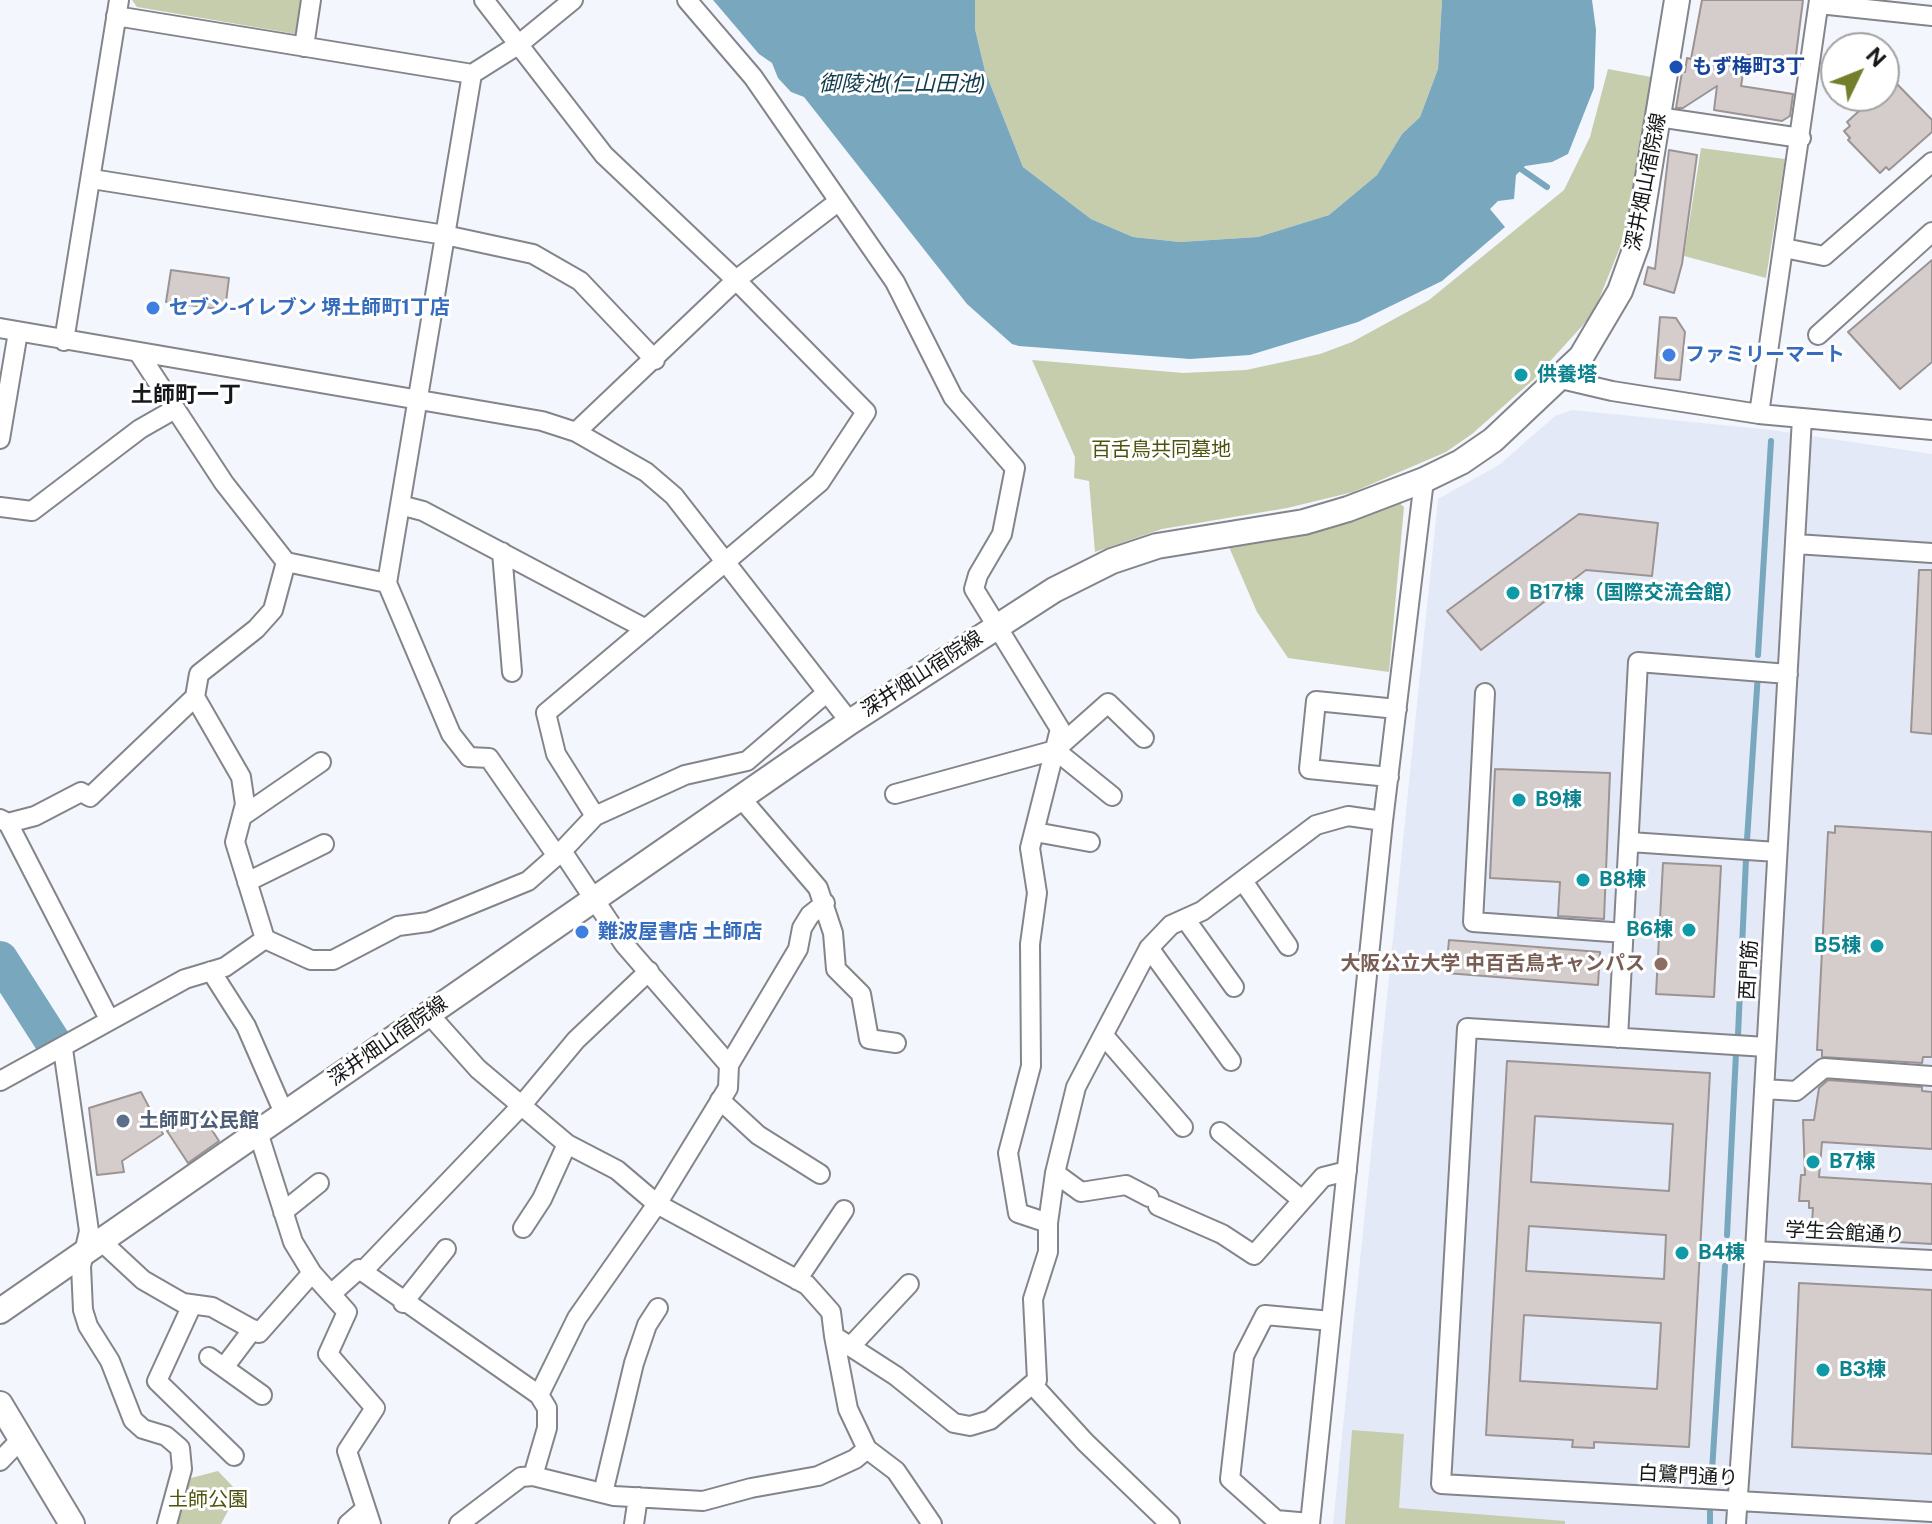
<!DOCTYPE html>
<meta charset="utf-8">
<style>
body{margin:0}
#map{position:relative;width:1932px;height:1524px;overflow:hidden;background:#f3f6fc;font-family:"Public Sans",sans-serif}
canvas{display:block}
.north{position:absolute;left:1820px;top:32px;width:80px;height:80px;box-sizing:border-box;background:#fff;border:2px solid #a2a2a3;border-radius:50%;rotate:47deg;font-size:22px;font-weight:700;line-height:32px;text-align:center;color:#161719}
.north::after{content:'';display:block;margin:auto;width:28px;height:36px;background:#757f2b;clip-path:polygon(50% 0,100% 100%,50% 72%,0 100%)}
</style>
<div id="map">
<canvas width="1932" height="1524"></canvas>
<div class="north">N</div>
</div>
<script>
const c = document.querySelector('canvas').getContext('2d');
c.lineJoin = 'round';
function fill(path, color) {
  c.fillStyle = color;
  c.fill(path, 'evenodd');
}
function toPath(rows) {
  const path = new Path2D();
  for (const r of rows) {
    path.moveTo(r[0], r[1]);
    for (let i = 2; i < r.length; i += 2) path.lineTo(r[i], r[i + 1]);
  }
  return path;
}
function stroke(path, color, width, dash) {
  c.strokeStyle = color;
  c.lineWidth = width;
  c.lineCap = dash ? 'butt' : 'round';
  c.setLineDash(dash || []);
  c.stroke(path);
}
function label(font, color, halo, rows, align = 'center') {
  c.font = font + ' "Public Sans","Noto Sans JP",sans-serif';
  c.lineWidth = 6;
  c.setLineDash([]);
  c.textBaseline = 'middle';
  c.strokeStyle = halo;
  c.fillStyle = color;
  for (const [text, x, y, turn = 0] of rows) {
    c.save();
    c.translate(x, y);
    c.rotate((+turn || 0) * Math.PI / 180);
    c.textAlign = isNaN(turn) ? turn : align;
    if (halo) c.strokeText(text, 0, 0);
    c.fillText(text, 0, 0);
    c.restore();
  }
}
const built = toPath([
 [1572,410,1772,430,1932,454,1932,1524,1333,1524,1438,499,1499,465,1555,416]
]);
const green = toPath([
 [132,0,307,0,303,30,296,34,137,7],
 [975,0,1442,0,1438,69,1420,117,1402,134,1377,175,1329,215,1258,237,1180,242,1133,237,1091,219,1023,167,985,71,975,29],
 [1608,69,1651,77,1627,230,1593,314,1533,380,1472,434,1446,452,1353,492,1287,508,1162,529,1095,552,1089,481,1074,478,1075,457,1032,360,1183,373,1246,370,1320,354,1352,342,1429,300,1564,190,1590,137],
 [1701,148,1785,159,1766,278,1684,256],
 [1398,502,1404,507,1389,672,1288,658,1257,612,1229,547,1301,533],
 [1352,1430,1404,1434,1399,1508,1565,1521,1565,1524,1345,1524],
 [218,1471,238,1492,221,1524,176,1524,191,1478]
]);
const water = toPath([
 [713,0,975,0,975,29,985,71,1023,167,1091,219,1133,237,1180,242,1258,237,1329,215,1377,175,1402,134,1420,117,1438,69,1442,0,1592,0,1596,30,1594,88,1568,154,1552,162,1525,166,1516,175,1514,199,1498,201,1490,209,1505,227,1442,281,1358,322,1250,355,1190,359,1019,346,1012,344,967,304,804,97,791,92,778,78,772,63,759,54]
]);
const stream = toPath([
 [1521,169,1547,187],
 [1758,655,1771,441],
 [1747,840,1758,673],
 [1738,1035,1746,859],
 [1727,1235,1736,1053],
 [1712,1471,1725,1266],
 [1710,1524,1710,1512]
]);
const river = toPath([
 [0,959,53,1042]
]);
const building = toPath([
 [1702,0,1803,0,1795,63,1746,55,1741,86,1793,94,1790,116,1782,121,1714,110,1717,86,1683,108,1676,108,1682,72,1685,72,1687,58,1691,59,1702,0],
 [1897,84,1932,120,1932,132,1889,170,1886,167,1880,173,1848,140,1850,138,1844,131,1850,126,1847,122,1859,111,1897,84],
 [1669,150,1697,155,1682,264,1674,293,1644,284,1648,267,1655,269,1669,150],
 [1932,260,1932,362,1900,389,1848,332,1932,260],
 [171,270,229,278,225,310,166,302,171,270],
 [1660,317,1676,318,1685,332,1680,380,1655,378,1660,317],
 [1579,514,1658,523,1652,576,1586,570,1481,650,1447,611,1579,514],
 [1919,570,1932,570,1932,734,1911,732,1919,570],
 [1495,769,1610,773,1604,919,1558,916,1560,882,1490,878,1495,769],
 [1835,826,1932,832,1932,1057,1923,1057,1922,1063,1822,1057,1822,1050,1817,1050,1828,832,1835,833,1835,826],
 [1663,863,1721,866,1714,997,1656,994,1663,863],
 [1449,940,1600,952,1598,985,1446,973,1449,940],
 [1507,1061,1710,1073,1689,1447,1594,1442,1594,1448,1572,1447,1573,1440,1486,1435,1507,1061],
 [1535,1116,1673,1124,1669,1191,1531,1182,1535,1116],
 [1529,1226,1666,1235,1664,1279,1526,1271,1529,1226],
 [1524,1315,1661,1323,1657,1389,1520,1381,1524,1315],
 [1828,1080,1922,1087,1922,1091,1932,1092,1932,1149,1822,1142,1819,1177,1932,1184,1932,1244,1811,1237,1813,1208,1809,1208,1809,1201,1799,1201,1801,1175,1805,1175,1803,1120,1814,1120,1819,1088,1828,1080],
 [141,1092,163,1134,122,1161,124,1172,97,1175,89,1108,141,1092],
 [199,1110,219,1141,188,1163,167,1131,199,1110],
 [1799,1283,1932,1290,1932,1454,1792,1447,1799,1283]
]);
const minor = toPath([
 [687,0,753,77,895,282,953,397,1015,468,1002,534,978,575,974,589,1060,729,1030,848,1037,893,1030,944,1031,1066,1008,1153,1018,1213,1048,1223],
 [1819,4,1932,16],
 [116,16,472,74,518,45,573,0],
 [304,47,311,0],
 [472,74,387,583,451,734,469,757,489,758,557,856],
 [1658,117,1801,138],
 [92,179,445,235,533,254,580,281,655,360],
 [1784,248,1824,256,1932,162],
 [0,328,542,421,576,432,646,472,674,496,850,722],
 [1818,335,1932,232],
 [64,341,119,0],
 [140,355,224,483,286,562,387,583],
 [1561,379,1612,391,1759,414,1932,430],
 [1759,414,1819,0],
 [576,432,736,280,839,201],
 [0,439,18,332],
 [400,505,423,511,646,629],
 [0,507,32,511,140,429,175,409],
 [1796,544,1932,553],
 [502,552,512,672],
 [286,562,273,610,256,629,199,674,195,697,241,777,245,804,235,842,265,939,311,960,333,960,398,926,428,922,528,881,562,851,595,816,556,754,546,713,820,482,866,412,736,280,604,155,484,0],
 [1485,693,1473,922,1625,933],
 [1055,750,1112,796],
 [1389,777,1309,769,1316,701,1397,709],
 [895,794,1055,750,1108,703,1144,738],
 [740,797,818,888,833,933,836,969,861,994,869,1039,896,1043],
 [244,815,321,762],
 [595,816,685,775,747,761,825,694],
 [0,819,8,823,35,816,81,792,90,797,195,697],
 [8,823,109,1019],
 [1035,832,1090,842],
 [1630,842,1777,852],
 [1243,881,1288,946],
 [247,882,324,844],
 [1186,920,1234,987],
 [1149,948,1231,1061],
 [211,971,246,1026,284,1113],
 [428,1013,478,1069,567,1144,617,1170,657,1204,807,1285,831,1312,834,1336,896,1376,954,1423,970,1426,990,1420,1037,1380,1033,1299,1048,1252,1048,1223,1055,1173,1076,1087,1149,948,1171,925,1202,911,1316,825,1348,816,1383,821],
 [1105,1037,1183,1127],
 [1618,1038,1638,662,1788,674],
 [1766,1047,1467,1028,1441,1484,1932,1512],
 [63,1049,89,1231,81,1266,83,1310,88,1326,110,1361,133,1420,143,1429,166,1436,180,1448,182,1469,167,1524],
 [729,1065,798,949,802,928,810,915,825,903],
 [0,1081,185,979,225,967,265,939],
 [1764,1089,1796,1091,1824,1068,1932,1076],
 [720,1100,758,1135,820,1174],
 [258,1132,293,1242,312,1273,347,1312,328,1354,375,1408,347,1451,371,1524],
 [1220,1132,1302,1200],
 [1055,1173,1081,1192,1126,1185,1149,1197],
 [1158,1206,1222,1234,1254,1255,1323,1177,1347,1171],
 [283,1212,319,1183],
 [523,1228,542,1199,567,1144],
 [101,1241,143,1280,183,1303,212,1307,259,1333,312,1273],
 [1755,1251,1932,1260],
 [362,1272,521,1106,576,1040,649,971],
 [797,1280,844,1210],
 [331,1294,359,1269,539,1395,547,1408,547,1428,533,1476],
 [403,1303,446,1249],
 [192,1305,157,1381,234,1456],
 [834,1336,848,1409,867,1449,896,1471,932,1524],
 [850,1347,909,1284],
 [209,1357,262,1395],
 [225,1366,253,1329],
 [1033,1385,1085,1442,1170,1524],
 [539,1395,577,1318,657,1204,728,1088,729,1065,624,944,562,851],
 [0,1461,22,1438],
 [603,1493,634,1363,647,1325,658,1308],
 [1310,1523,1276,1520,1230,1479,1244,1356,1265,1315,1331,1321],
 [348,1524,364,1510],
 [459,1524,521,1477,533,1476,614,1496,703,1501,751,1488,818,1476,855,1459,867,1449],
 [634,1524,638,1497],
 [1310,1524,1383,821,1424,480],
 [1736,1524,1755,1251,1802,418]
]);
const major = toPath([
 [0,1311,850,722,1054,590,1112,561,1157,546,1304,522,1348,509,1424,480,1461,462,1493,440,1581,357,1620,291,1637,244,1677,0],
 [0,1404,72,1524]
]);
const markers = [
 [1676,67,8,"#1a4fb4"],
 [153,308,8,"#3f7fe0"],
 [1669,355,8,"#3f7fe0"],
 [1521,375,8,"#0f9aa8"],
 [1513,593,8,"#0f9aa8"],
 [1519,800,8,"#0f9aa8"],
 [1583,880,8,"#0f9aa8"],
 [1689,930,8,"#0f9aa8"],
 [582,932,8,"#3f7fe0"],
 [1877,946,8,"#0f9aa8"],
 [1661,964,8,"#8d6e63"],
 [123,1121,8,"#5c6f8a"],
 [1813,1162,8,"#0f9aa8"],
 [1682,1253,8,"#0f9aa8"],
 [1823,1370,8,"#0f9aa8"]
];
const transitNames = [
 ["もず梅町3丁",1692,67]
];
const streetNames = [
 ["深井畑山宿院線",1646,182,-79],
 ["深井畑山宿院線",922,674,-33],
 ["西門筋",1749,970,-87],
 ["深井畑山宿院線",388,1041,-35],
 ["学生会館通り",1845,1233,3],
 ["白鷺門通り",1688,1476,3]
];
const shopNames = [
 ["セブン-イレブン 堺土師町1丁店",169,308],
 ["ファミリーマート",1685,355],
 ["難波屋書店 土師店",598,932]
];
const cultureNames = [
 ["供養塔",1537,375],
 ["B17棟（国際交流会館）",1529,593],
 ["B9棟",1535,800],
 ["B8棟",1599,880],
 ["B6棟",1673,930,"right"],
 ["B5棟",1861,946,"right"],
 ["B7棟",1829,1162],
 ["B4棟",1698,1253],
 ["B3棟",1839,1370]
];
const parkNames = [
 ["百舌鳥共同墓地",1161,450],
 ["土師公園",208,1500]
];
const educationNames = [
 ["大阪公立大学 中百舌鳥キャンパス",1645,964]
];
const serviceNames = [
 ["土師町公民館",139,1121]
];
const waterNames = [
 ["御陵池(仁山田池)",902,84]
];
const neighbourhoodNames = [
 ["土師町一丁",186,395]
];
fill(built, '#e3e9f6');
fill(green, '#c6cdad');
fill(water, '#78a7be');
stroke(stream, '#78a7be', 6);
stroke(river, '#78a7be', 36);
fill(building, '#d4cdcc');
stroke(building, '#9b9493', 2);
stroke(minor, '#83858b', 22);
stroke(major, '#83858b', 28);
stroke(minor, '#fff', 18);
stroke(major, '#fff', 24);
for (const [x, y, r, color] of markers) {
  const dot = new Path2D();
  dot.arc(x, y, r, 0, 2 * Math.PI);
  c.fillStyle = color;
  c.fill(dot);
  stroke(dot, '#fff', 3);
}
label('bold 20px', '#164399', '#fff', transitNames, 'left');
label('20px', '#161719', '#fff', streetNames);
label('bold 20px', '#366cbe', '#fff', shopNames, 'left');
label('bold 20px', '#0d838f', '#fff', cultureNames, 'left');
label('20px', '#4c540d', '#fff', parkNames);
label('bold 20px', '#785e54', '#fff', educationNames, 'right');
label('bold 20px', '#4e5e75', '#fff', serviceNames, 'left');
label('italic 22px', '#123c4d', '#fff', waterNames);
label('bold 22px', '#161719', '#fff', neighbourhoodNames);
</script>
